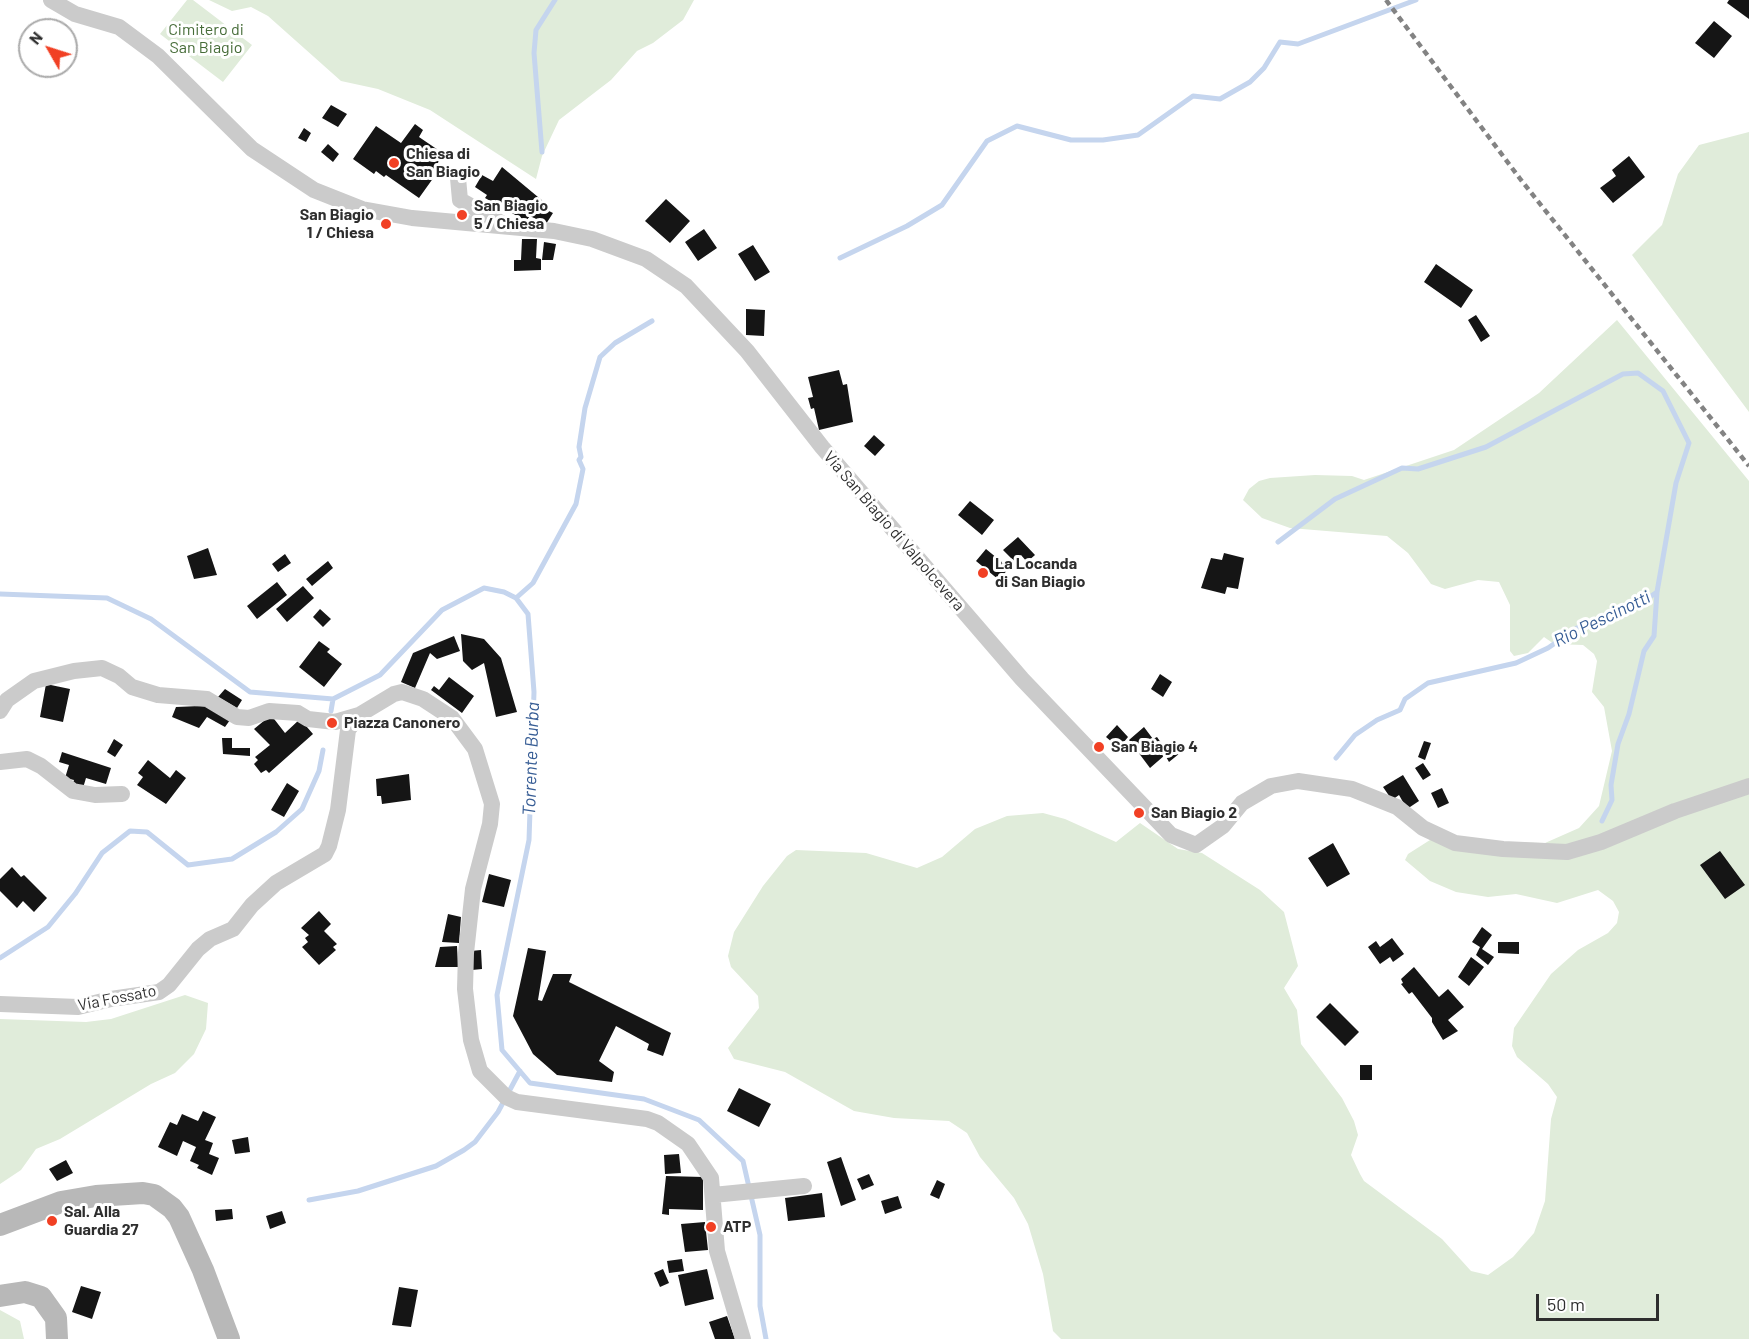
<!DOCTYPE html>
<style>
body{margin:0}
#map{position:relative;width:1749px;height:1339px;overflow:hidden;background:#fff;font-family:Barlow,sans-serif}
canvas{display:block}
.north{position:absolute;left:18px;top:18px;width:60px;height:60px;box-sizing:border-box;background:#fff;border:2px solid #ababab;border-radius:50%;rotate:309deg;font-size:16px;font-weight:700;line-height:24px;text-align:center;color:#2e2e2e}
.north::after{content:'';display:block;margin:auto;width:21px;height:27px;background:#f14024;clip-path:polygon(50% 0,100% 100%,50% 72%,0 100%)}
.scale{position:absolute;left:1536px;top:1294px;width:123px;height:27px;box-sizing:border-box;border:3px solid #2e2e2e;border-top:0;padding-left:8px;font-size:18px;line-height:21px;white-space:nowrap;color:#2e2e2e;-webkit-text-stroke:4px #fff;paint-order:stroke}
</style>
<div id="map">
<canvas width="1749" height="1339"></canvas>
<div class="north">N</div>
<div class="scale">50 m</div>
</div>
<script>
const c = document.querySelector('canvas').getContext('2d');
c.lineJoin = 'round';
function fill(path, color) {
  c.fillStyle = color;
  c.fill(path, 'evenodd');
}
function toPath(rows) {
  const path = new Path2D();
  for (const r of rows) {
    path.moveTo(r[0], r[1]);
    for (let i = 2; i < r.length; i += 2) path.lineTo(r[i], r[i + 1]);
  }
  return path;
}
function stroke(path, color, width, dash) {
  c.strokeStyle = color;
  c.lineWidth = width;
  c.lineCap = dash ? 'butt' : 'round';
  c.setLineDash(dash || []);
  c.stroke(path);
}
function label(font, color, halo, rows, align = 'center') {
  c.font = font + ' Barlow,sans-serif';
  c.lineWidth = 6;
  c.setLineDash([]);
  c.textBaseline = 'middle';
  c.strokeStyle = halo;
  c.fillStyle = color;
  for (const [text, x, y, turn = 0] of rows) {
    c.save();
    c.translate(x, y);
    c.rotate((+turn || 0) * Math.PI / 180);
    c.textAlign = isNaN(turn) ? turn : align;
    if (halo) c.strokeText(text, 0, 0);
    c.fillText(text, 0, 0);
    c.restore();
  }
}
const green = toPath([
 [187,0,193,0,252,45,223,82,160,34],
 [209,0,694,0,683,20,653,43,637,51,611,80,559,120,542,156,536,179,430,110,378,89,341,81,268,16,251,7,232,11],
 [1749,132,1749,412,1632,255,1662,225,1678,174,1699,145],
 [1617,320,1749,481,1749,1339,1061,1339,1053,1331,1043,1274,1028,1224,1014,1198,980,1157,967,1133,949,1121,894,1118,854,1111,785,1072,734,1059,728,1048,759,1008,758,996,731,967,728,956,734,932,763,886,787,856,796,850,866,853,917,868,942,857,975,829,1007,816,1043,813,1065,819,1116,842,1140,823,1178,849,1202,853,1260,890,1284,912,1298,966,1284,988,1297,1010,1301,1044,1342,1098,1354,1121,1358,1135,1351,1155,1360,1174,1364,1181,1442,1239,1471,1271,1488,1275,1513,1257,1534,1233,1545,1201,1551,1119,1557,1097,1548,1084,1517,1057,1512,1046,1514,1028,1551,974,1578,950,1608,933,1617,923,1619,912,1613,901,1598,890,1557,903,1516,894,1488,897,1456,892,1430,881,1405,860,1408,854,1430,840,1545,843,1579,828,1599,806,1612,751,1604,707,1592,692,1597,661,1594,654,1583,645,1554,644,1544,637,1528,653,1514,656,1510,651,1510,605,1499,582,1478,580,1445,589,1431,584,1408,553,1387,536,1290,528,1262,518,1243,500,1249,489,1259,481,1270,478,1315,475,1352,476,1364,480,1454,450,1539,393],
 [185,995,208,1003,206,1029,194,1054,175,1073,151,1084,60,1139,36,1149,21,1170,0,1184,0,1019,86,1022,111,1019],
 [0,1310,20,1321,24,1339,0,1339]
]);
const stream = toPath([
 [542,152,534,53,536,30,555,0],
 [840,258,907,226,942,205,987,141,1017,126,1071,140,1103,140,1138,135,1193,96,1220,99,1250,82,1264,68,1280,42,1298,44,1416,0],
 [1278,542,1335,499,1402,468,1418,469,1486,447,1623,374,1638,373,1663,391,1689,443,1676,483,1657,592,1637,606,1612,612,1577,628,1548,648,1516,663,1428,683,1405,699,1400,710,1377,720,1355,735,1336,758],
 [0,594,107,598,151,619,250,692,333,699,380,675,442,610,484,588,504,592,516,598,528,614,534,692,529,840,497,995,502,1050,530,1083,644,1099,699,1120,743,1161,760,1235,760,1306,766,1339],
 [516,598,533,583,576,504,583,469,579,460,581,457,579,447,585,408,600,357,615,343,652,321],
 [331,711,333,699],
 [1602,821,1612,800,1611,785,1618,744,1629,714,1644,651,1654,636,1657,592],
 [0,958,48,927,75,894,102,853,130,831,147,832,188,865,232,859,276,832,302,809,319,771,323,750],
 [309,1200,358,1191,436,1166,464,1150,475,1142,498,1112,520,1071]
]);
const building = toPath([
 [1729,0,1749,0,1749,19,1727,3],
 [1714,21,1732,36,1714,58,1695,43],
 [331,105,347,114,338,127,322,118],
 [415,124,423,130,419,137,444,154,435,167,439,170,419,198,386,175,384,177,376,171,374,174,353,159,376,126,401,143],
 [304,128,311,133,306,142,298,138],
 [328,144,339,154,333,162,321,152],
 [1629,156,1645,177,1613,203,1600,188,1616,176,1612,170],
 [502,167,544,202,543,208,553,213,546,224,530,216,526,221,485,198,487,195,475,187,482,175,493,181],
 [666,199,690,221,670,243,645,221],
 [704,229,717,248,698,261,685,242],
 [522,239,537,239,536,258,541,259,541,270,514,271,514,260,521,260],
 [544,242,556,244,553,260,542,260],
 [753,245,770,272,755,281,738,254],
 [1436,264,1473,290,1461,308,1424,282],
 [746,309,765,310,764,336,746,335],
 [1476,315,1490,336,1481,342,1468,320],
 [839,370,843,385,847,384,853,422,819,430,814,408,811,409,808,398,813,397,808,377],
 [874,435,885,445,875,456,864,446],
 [970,501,994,520,982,535,958,515],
 [1018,537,1035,555,1027,562,1021,555,1014,561,1003,550],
 [208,548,217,575,194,579,187,556],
 [986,549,1009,568,999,580,976,561],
 [1224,553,1244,558,1238,589,1227,587,1225,594,1201,588,1211,558,1222,560],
 [285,554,291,563,278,572,272,564],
 [328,561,333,568,312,586,306,579],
 [277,582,287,595,257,619,247,606],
 [303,586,314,598,287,622,276,609],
 [320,609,331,619,323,627,313,617],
 [461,634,484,639,501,658,517,712,496,717,484,663,472,670,463,661],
 [454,636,460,651,437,659,430,653,415,688,401,682,413,653],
 [319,641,330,649,327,652,342,664,324,687,299,667],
 [1160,674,1172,682,1163,697,1151,689],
 [449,677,474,696,462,713,431,690,434,686,439,690],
 [46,684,70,689,63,722,40,717],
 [225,689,242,700,237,708,218,697],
 [202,703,230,720,225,727,207,717,199,728,172,717,176,707,200,706],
 [271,715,285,733,300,719,313,734,269,773,266,770,261,773,254,764,258,760,255,757,270,745,254,729],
 [1117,725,1128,737,1119,748,1106,737],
 [1144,727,1153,739,1157,737,1166,750,1176,741,1185,749,1169,762,1165,755,1150,768,1129,740],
 [222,738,232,738,232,748,250,748,250,756,223,754],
 [114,739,123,745,115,757,107,752],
 [1424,741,1431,743,1425,760,1418,757],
 [62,752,111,768,106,784,86,778,83,788,72,785,74,780,65,778,69,765,59,762],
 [148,760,170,778,176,770,186,778,166,804,137,785,143,777,138,773],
 [1423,763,1431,775,1423,780,1415,768],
 [409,774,411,800,382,804,381,796,377,796,376,779],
 [1403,775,1419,801,1407,809,1399,795,1392,800,1383,787],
 [287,783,299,791,284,817,271,810],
 [1442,788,1449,803,1438,808,1431,793],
 [1333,843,1350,874,1327,887,1308,858],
 [1720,851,1745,885,1725,899,1700,865],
 [12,867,21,877,24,875,47,898,34,912,23,901,17,908,0,891,0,879],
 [489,874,511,880,504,907,482,902],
 [319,911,331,924,324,931,337,944,333,947,336,950,319,965,302,947,308,942,305,938,309,935,301,928],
 [448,914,461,917,459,943,442,942],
 [1482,927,1492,935,1482,949,1494,957,1488,965,1476,955,1480,947,1472,942],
 [1392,938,1404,954,1393,962,1390,957,1380,964,1368,947,1376,941,1380,947],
 [1498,942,1519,942,1519,954,1498,953],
 [457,946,458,967,435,967,440,947],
 [528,948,546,951,538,1000,542,1001,553,974,572,974,569,982,671,1033,663,1056,647,1050,649,1044,616,1026,599,1061,614,1072,612,1082,557,1075,533,1054,513,1016],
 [481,950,482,969,472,970,471,951],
 [1471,957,1484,967,1469,986,1458,977],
 [1414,967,1439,997,1448,989,1464,1007,1448,1020,1458,1031,1443,1040,1432,1022,1432,1018,1412,992,1409,994,1401,984,1403,983,1401,979],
 [1330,1003,1359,1032,1345,1046,1316,1017],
 [1360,1065,1372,1065,1372,1080,1360,1080],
 [739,1088,771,1104,759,1127,727,1111],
 [203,1111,216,1117,205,1140,213,1143,209,1154,219,1158,212,1175,197,1168,199,1165,190,1161,196,1147,183,1141,177,1156,158,1147,170,1122,177,1125,182,1114,198,1121],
 [248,1137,250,1152,235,1154,232,1140],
 [679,1154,681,1173,665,1174,664,1155],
 [841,1157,856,1200,841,1206,827,1162],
 [66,1160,73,1173,57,1181,49,1169],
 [869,1174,874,1185,862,1190,857,1179],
 [666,1176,703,1177,703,1210,669,1209,669,1215,662,1214],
 [937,1180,945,1184,939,1199,930,1195],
 [822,1193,825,1217,788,1221,785,1198],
 [898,1196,902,1208,885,1214,881,1201],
 [232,1209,233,1219,216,1221,215,1210],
 [282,1211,286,1223,270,1229,266,1216],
 [705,1222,708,1250,685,1252,681,1224],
 [682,1259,684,1271,669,1273,667,1261],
 [663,1269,669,1283,660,1287,654,1273],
 [707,1269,714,1299,685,1306,678,1275],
 [81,1286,101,1292,92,1319,72,1312],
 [399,1287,418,1290,411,1327,392,1325],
 [727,1316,735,1339,715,1339,709,1322]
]);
const street = toPath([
 [51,0,75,14,119,27,158,56,252,149,314,190,362,209,412,218,554,231,592,239,646,259,686,286,747,351,822,447,1022,679,1171,835,1196,845,1223,826,1242,803,1271,786,1298,781,1352,789,1397,807,1423,828,1455,843,1503,849,1567,852,1601,842,1675,811,1749,786],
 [458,178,460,200,505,225],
 [0,711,7,700,34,681,74,671,102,668,119,676,132,687,158,695,207,699,237,717,249,718,269,711,298,713,308,719,335,722,359,715,394,694,402,692,423,699,452,718,475,749,492,804,490,824,473,889,466,953,465,989,471,1040,480,1071,506,1097,517,1102,647,1119,658,1123,688,1144,711,1178,717,1251,743,1339],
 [0,762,27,759,41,766,73,791,95,795,122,794],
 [0,1004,78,1007,111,999,159,992,169,985,198,949,210,939,233,929,252,905,276,883,325,854,329,846,338,810,348,730,359,715],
 [713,1195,804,1186]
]);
const secondary = toPath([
 [0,1225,61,1202,96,1196,143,1193,154,1195,172,1208,179,1217,203,1270,229,1339],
 [0,1296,25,1292,41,1297,56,1318,57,1339]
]);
const rail = toPath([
 [1386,0,1521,180,1749,466]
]);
const markers = [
 [394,163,6,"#f14024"],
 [462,215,6,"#f14024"],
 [386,224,6,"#f14024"],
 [983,573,6,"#f14024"],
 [332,723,6,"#f14024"],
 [1099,747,6,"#f14024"],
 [1139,813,6,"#f14024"],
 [52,1221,6,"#f14024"],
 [711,1227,6,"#f14024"]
];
const parkNames = [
 ["Cimitero di",206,30],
 ["San Biagio",206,48]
];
const poiNames = [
 ["Chiesa di",406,154],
 ["San Biagio",406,172],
 ["San Biagio",474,206],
 ["5 / Chiesa",474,224],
 ["San Biagio",374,215,"right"],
 ["1 / Chiesa",374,233,"right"],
 ["La Locanda",995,564],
 ["di San Biagio",995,582],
 ["Piazza Canonero",344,723],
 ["San Biagio 4",1111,747],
 ["San Biagio 2",1151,813],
 ["Sal. Alla",64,1212],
 ["Guardia 27",64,1230],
 ["ATP",723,1227]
];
const streetNames = [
 ["Via San Biagio di Valpolcevera",894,531,49],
 ["Via Fossato",117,998,-11]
];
const waterNames = [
 ["Rio Pescinotti",1602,619,-26],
 ["Torrente Burba",531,759,-88]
];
fill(green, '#e0ecda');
stroke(stream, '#c5d5ee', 5);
fill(building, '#151515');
stroke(street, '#cbcbcb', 16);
stroke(secondary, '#b8b8b8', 22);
stroke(rail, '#838383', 4.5, [6, 4.5]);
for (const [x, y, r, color] of markers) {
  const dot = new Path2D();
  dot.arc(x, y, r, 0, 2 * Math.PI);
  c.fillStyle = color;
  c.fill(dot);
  stroke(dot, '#fff', 2);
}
label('16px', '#466c38', '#fff', parkNames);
label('bold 16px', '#2e2e2e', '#fff', poiNames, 'left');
label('16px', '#2e2e2e', '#fff', streetNames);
label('italic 18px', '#375d95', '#fff', waterNames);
</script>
